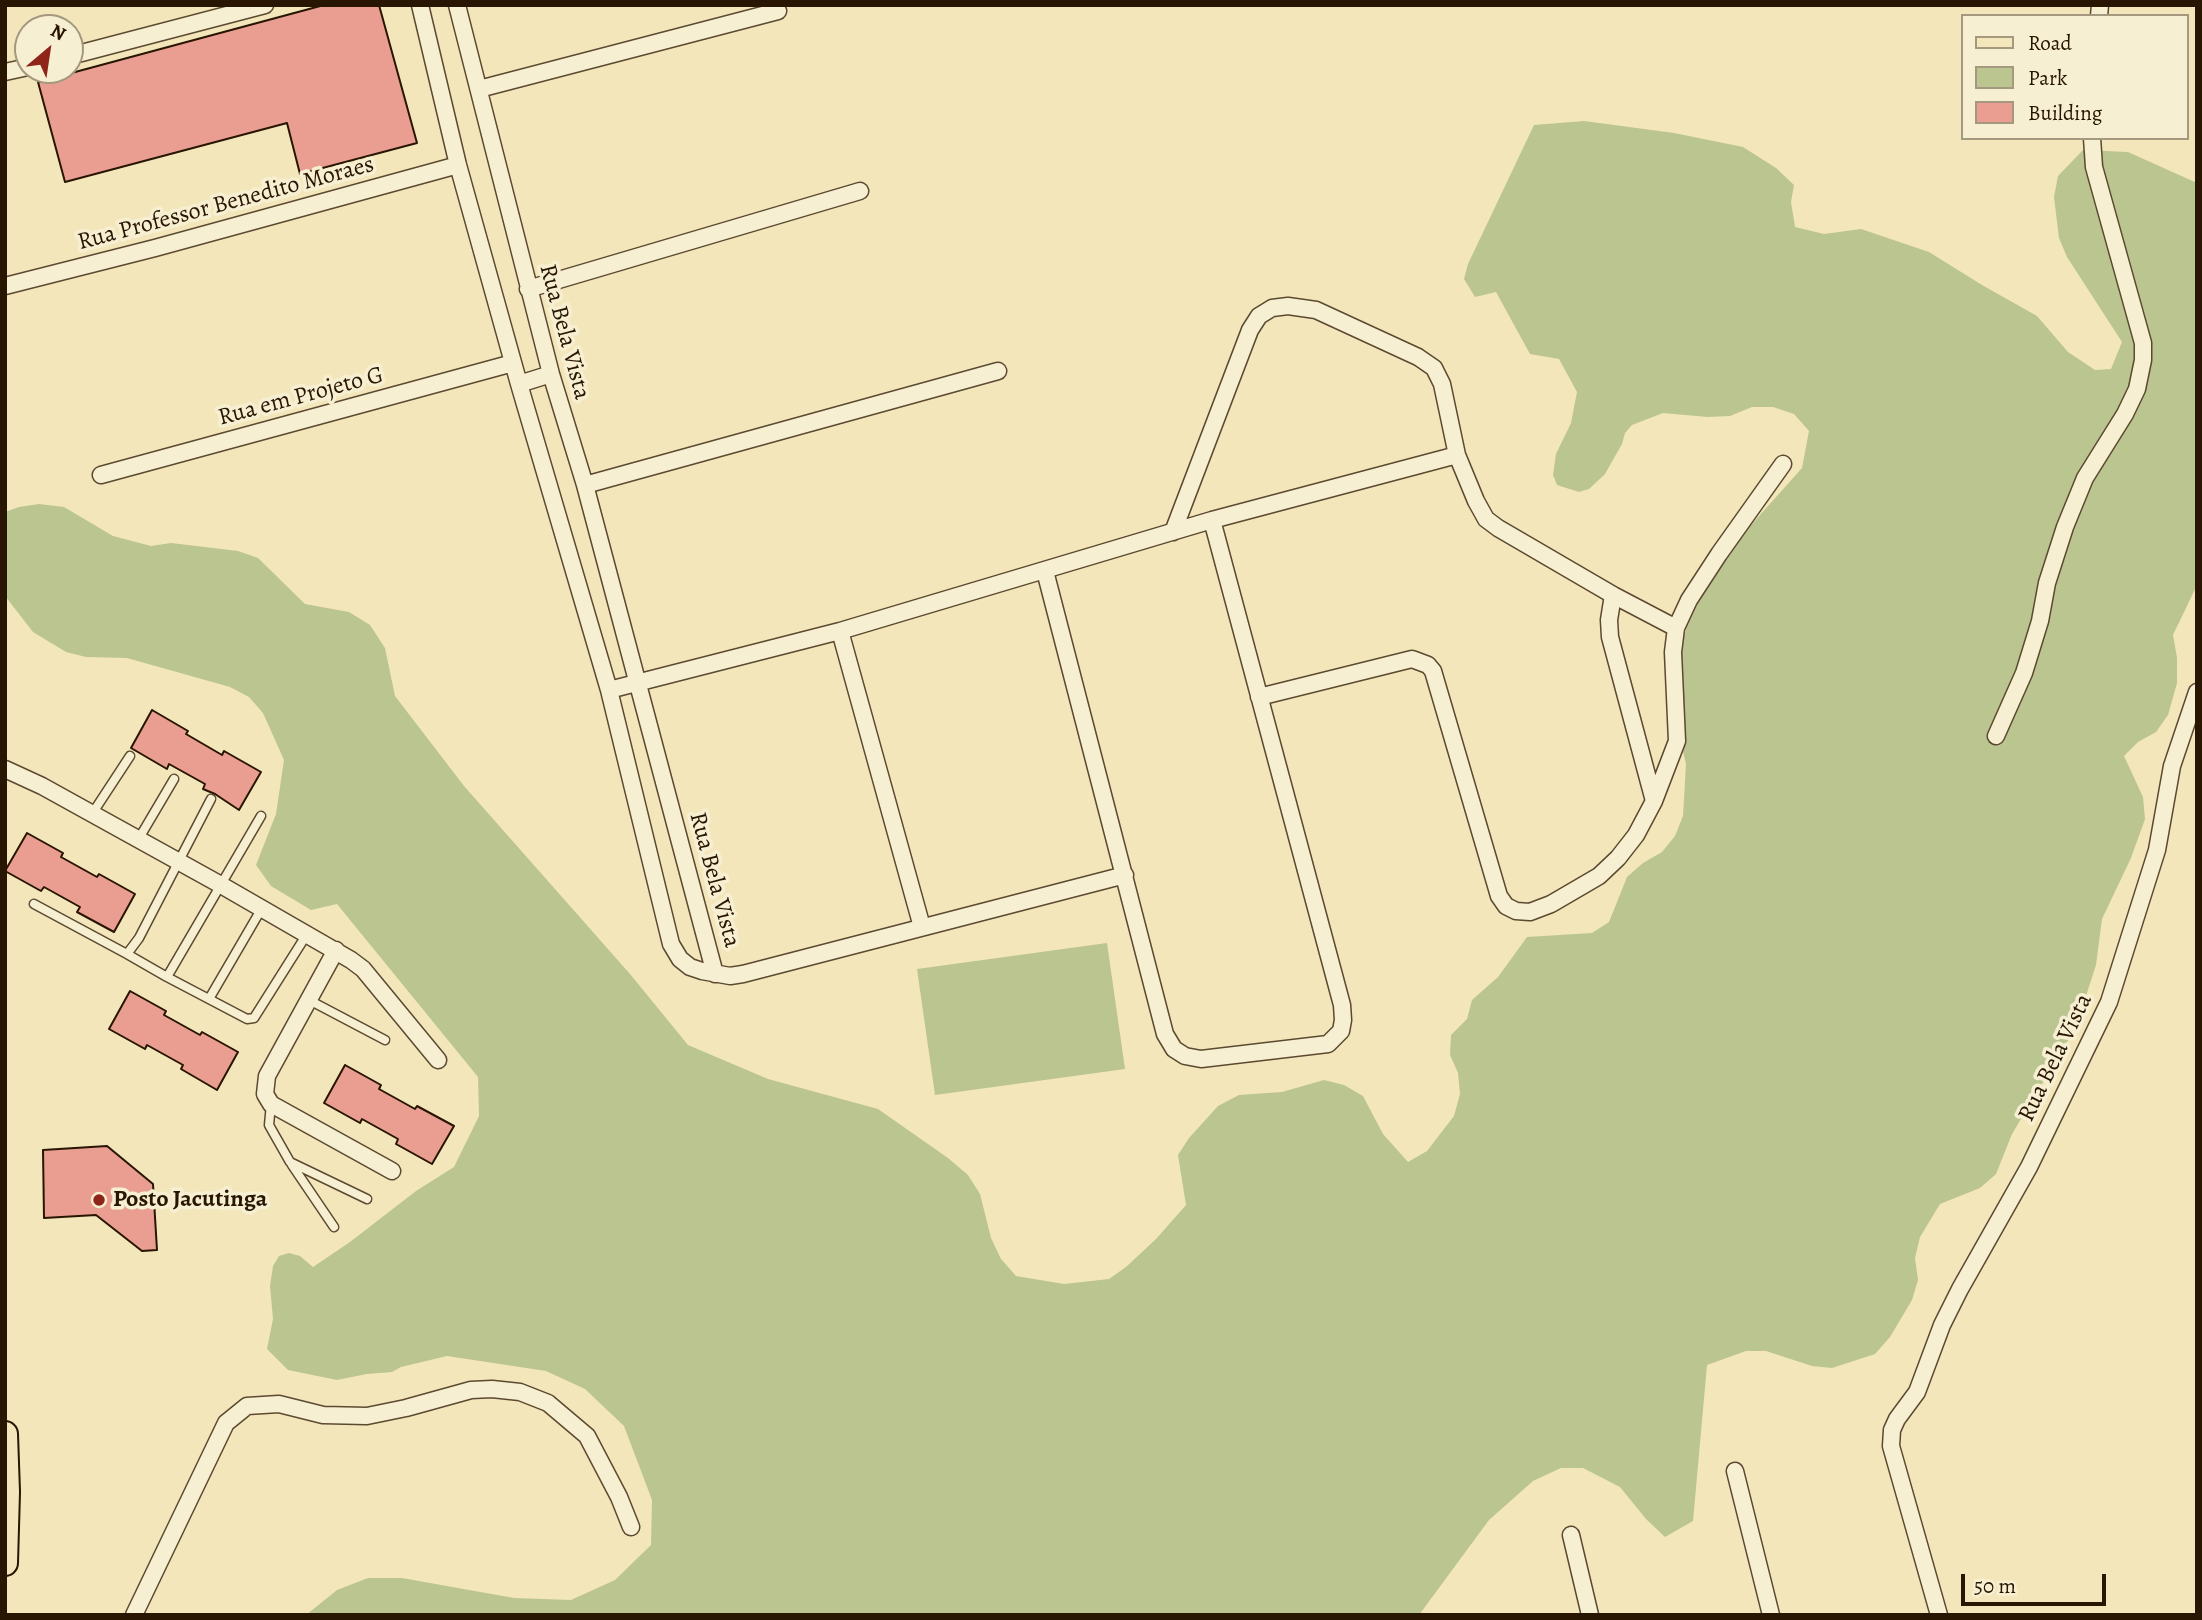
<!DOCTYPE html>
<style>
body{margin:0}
#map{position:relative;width:2202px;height:1620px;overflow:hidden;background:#f3e6ba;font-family:Alegreya,serif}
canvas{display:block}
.frame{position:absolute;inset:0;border:7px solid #281502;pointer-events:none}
.legend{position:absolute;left:1961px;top:14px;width:228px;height:126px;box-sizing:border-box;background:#f7efd2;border:2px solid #a4987f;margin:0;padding:9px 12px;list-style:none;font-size:21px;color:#281502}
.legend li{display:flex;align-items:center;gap:14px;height:35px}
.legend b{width:35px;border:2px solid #a4987f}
.north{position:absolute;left:14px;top:14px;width:70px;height:70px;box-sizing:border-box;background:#f7efd2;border:2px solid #a4987f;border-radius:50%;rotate:29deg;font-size:19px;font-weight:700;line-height:28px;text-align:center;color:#281502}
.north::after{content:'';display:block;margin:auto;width:24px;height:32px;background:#8f2418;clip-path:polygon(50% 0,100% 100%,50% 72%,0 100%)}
.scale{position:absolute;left:1961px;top:1574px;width:145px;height:32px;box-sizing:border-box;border:4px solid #281502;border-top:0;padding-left:9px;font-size:21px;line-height:24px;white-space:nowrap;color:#281502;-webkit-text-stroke:5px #f7efd2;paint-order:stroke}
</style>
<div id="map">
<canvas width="2202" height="1620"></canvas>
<div class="frame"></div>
<ul class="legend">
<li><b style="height:9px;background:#f3e6ba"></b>Road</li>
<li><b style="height:19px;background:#bbc590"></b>Park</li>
<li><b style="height:19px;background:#e99e91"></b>Building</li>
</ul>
<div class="north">N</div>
<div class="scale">50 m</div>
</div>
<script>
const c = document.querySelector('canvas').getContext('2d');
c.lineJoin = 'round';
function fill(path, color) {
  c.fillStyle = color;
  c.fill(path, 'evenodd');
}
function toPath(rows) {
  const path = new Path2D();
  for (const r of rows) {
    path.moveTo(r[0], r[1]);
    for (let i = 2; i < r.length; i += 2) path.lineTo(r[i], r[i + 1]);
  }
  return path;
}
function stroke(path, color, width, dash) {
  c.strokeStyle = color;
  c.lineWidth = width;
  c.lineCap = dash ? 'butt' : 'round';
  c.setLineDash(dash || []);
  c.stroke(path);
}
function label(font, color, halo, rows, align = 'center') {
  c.font = font + ' Alegreya,serif';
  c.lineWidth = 7;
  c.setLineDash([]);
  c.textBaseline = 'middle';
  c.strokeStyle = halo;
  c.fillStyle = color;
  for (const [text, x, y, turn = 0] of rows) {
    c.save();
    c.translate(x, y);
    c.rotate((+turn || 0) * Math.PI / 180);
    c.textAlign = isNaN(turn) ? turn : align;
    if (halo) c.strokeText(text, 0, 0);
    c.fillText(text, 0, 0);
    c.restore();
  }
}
const green = toPath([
 [1584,121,1674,133,1743,147,1776,168,1794,185,1791,202,1795,227,1824,234,1861,229,1929,252,1982,285,2037,316,2068,352,2095,370,2111,369,2122,342,2067,257,2059,238,2054,197,2058,176,2083,150,2128,152,2197,183,2197,585,2173,635,2177,658,2177,683,2168,715,2156,732,2138,742,2124,756,2143,797,2145,819,2131,858,2102,919,2096,965,2076,1027,2012,1134,1996,1174,1980,1188,1940,1204,1920,1237,1915,1258,1918,1280,1912,1300,1890,1337,1875,1354,1832,1368,1812,1366,1766,1351,1746,1351,1707,1365,1693,1521,1665,1537,1646,1519,1620,1487,1583,1468,1561,1468,1533,1481,1489,1520,1419,1615,306,1615,337,1590,368,1578,402,1578,514,1598,571,1600,615,1580,651,1545,652,1500,624,1426,585,1389,546,1371,447,1356,401,1367,392,1372,367,1374,337,1380,288,1370,267,1349,273,1319,270,1286,273,1266,279,1256,289,1253,300,1256,313,1267,350,1242,416,1191,454,1167,479,1116,478,1077,337,904,311,910,271,886,256,865,276,814,284,760,263,713,249,697,230,687,127,658,86,657,66,652,33,632,5,596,5,512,19,507,39,504,64,507,113,536,151,546,171,543,238,551,258,558,305,604,349,612,370,625,385,648,395,696,464,786,630,974,688,1045,768,1079,878,1109,948,1158,968,1175,980,1194,991,1238,1001,1259,1016,1276,1064,1284,1109,1279,1126,1267,1156,1239,1186,1205,1178,1155,1189,1138,1218,1106,1239,1095,1282,1092,1324,1080,1344,1085,1363,1096,1383,1134,1408,1162,1427,1151,1454,1116,1460,1094,1458,1073,1450,1055,1451,1035,1467,1019,1472,1000,1498,977,1527,937,1592,933,1609,922,1627,877,1643,863,1662,852,1675,836,1683,816,1686,764,1680,739,1673,674,1687,627,1710,577,1735,543,1802,468,1809,431,1794,414,1773,407,1752,407,1730,416,1708,417,1663,413,1632,425,1625,433,1622,444,1605,474,1589,489,1579,492,1557,485,1553,475,1556,454,1571,423,1577,392,1559,359,1530,354,1496,292,1475,297,1464,279,1468,264,1534,125],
 [1107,943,1125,1069,935,1095,917,969]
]);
const building = toPath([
 [324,5,379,5,417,143,300,174,287,123,65,182,38,82,324,5],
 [152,710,188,731,186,734,222,755,224,751,261,772,239,810,215,794,203,789,205,784,169,764,167,769,131,748,152,710],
 [27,833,63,853,61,857,97,877,99,874,135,894,114,932,77,912,80,907,44,887,41,891,5,871,27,833],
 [130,991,166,1011,164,1015,200,1035,202,1032,238,1052,217,1090,181,1069,183,1065,147,1045,145,1049,109,1029,130,991],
 [345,1065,381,1085,379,1089,415,1109,417,1106,454,1126,432,1164,396,1144,398,1139,362,1119,360,1123,324,1103,345,1065],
 [107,1146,153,1184,157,1250,142,1251,96,1215,44,1218,43,1150,107,1146]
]);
const lane = toPath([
 [92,814,130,756],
 [138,840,174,779],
 [34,904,127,954,139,938,211,799],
 [127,954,167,977,261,816],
 [167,977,247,1019,254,1018,307,934],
 [209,999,262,908],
 [309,1000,385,1040],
 [271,1104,269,1125,290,1162,367,1199],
 [292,1165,334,1227]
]);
const street = toPath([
 [420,5,458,165,519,384,609,690,671,944,680,959,690,967,702,971,730,976,743,974,1125,875],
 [457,5,551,374,585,485,715,974],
 [2099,16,2100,5],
 [70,56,265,5],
 [5,72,28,67],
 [479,89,778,11],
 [5,286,155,248,458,165],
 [528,289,860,191],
 [519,384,551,374],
 [101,475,513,363],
 [585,485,998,371],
 [1173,532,1250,330,1259,316,1272,308,1288,306,1316,310,1418,357,1434,368,1442,384,1457,455,1476,501,1486,519,1498,528,1613,595,1676,628],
 [1045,571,1165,1034,1174,1049,1185,1056,1201,1059,1328,1044,1341,1031,1343,1020,1342,1005,1212,520],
 [1613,595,1609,620,1610,637,1654,801],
 [840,631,922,927],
 [609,690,840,631,1212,520,1457,455],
 [1259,697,1412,659,1428,665,1433,671,1499,896,1506,906,1516,911,1530,912,1551,904,1599,876,1618,858,1636,835,1654,801,1677,741,1673,652,1676,628,1689,600,1719,554,1783,464],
 [1996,736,2024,673,2040,621,2047,583,2065,527,2085,478,2125,414,2137,389,2143,360,2143,343,2094,167,2092,138],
 [5,769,42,786,221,885,351,960,363,969,438,1060],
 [336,950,267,1076,265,1094,271,1104,392,1171],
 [1735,1471,1771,1615],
 [1571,1535,1590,1615],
 [134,1615,226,1423,247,1406,279,1404,323,1415,367,1416,406,1408,471,1390,492,1389,520,1392,548,1403,587,1436,619,1497,631,1527],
 [1939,1615,1891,1446,1892,1430,1897,1419,1917,1392,1942,1325,1960,1289,2029,1167,2109,1002,2157,850,2172,766,2197,692]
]);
const primary = toPath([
 [5,1434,7,1492,5,1563]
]);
const markers = [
 [99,1200,7,"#8f2418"]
];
const streetNames = [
 ["Rua Professor Benedito Moraes",226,204,-15],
 ["Rua Bela Vista",564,332,75],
 ["Rua em Projeto G",301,397,-15],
 ["Rua Bela Vista",714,880,75],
 ["Rua Bela Vista",2056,1058,-64]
];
const poiNames = [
 ["Posto Jacutinga",113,1200]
];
fill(green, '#bbc590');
fill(building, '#e99e91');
stroke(building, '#281502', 2);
stroke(lane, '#5b4930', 11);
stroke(street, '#5b4930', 19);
stroke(primary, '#281502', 28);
stroke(lane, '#f7efd2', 8);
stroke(street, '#f7efd2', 16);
stroke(primary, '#f3e6ba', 24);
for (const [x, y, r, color] of markers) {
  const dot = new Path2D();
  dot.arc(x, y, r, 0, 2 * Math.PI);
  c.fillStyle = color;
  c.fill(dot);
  stroke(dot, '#f7efd2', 2.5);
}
label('24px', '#281502', '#f7efd2', streetNames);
label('bold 24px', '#281502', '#f7efd2', poiNames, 'left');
</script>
